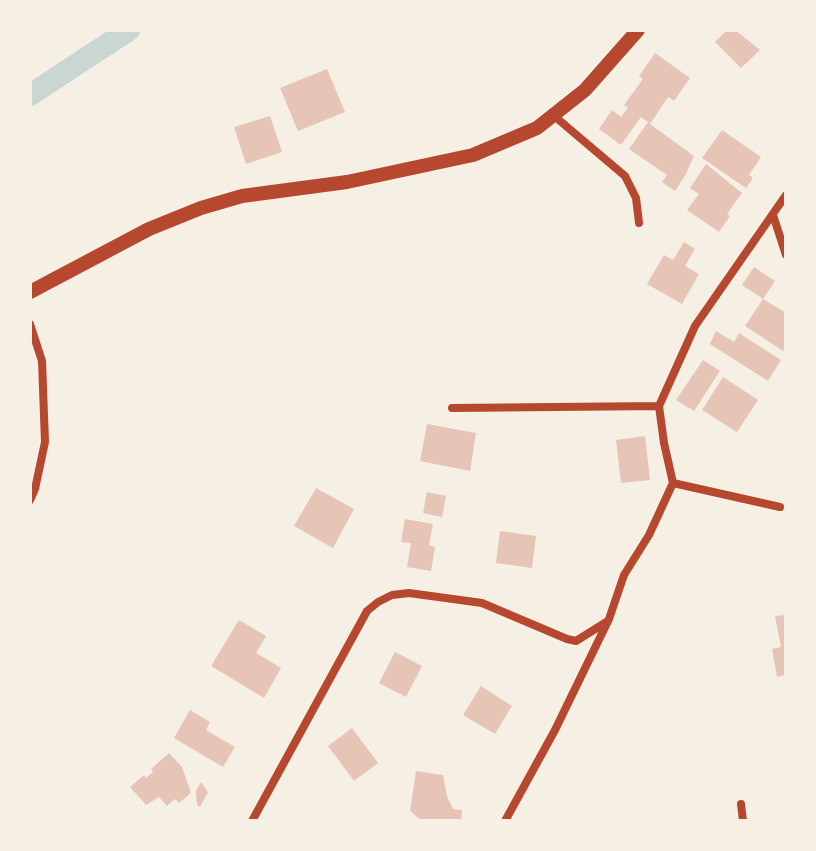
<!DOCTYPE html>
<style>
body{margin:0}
#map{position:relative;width:816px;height:851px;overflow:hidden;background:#f6efe4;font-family:Quicksand,sans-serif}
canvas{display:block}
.frame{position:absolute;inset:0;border:32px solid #f6efe4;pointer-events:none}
</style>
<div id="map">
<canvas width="816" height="851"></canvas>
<div class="frame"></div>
</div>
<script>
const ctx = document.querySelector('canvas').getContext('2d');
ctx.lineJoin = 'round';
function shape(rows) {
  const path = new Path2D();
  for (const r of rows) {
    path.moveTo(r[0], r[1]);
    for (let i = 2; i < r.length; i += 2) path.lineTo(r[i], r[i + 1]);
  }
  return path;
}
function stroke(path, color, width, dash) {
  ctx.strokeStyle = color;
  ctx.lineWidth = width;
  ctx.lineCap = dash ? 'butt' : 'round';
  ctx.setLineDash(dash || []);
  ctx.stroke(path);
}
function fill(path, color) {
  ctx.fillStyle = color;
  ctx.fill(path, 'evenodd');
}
stroke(shape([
 [30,95,129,30]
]), '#c9d6d2', 22);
fill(shape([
 [727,30,735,30,760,50,741,68,715,42],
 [655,53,690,78,674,101,668,97,650,124,694,156,686,174,675,191,662,182,667,175,629,149,648,122,641,117,621,145,599,129,612,110,621,117,628,108,624,105,643,79,639,76],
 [327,69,345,112,298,131,280,88],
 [270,116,282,152,246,164,234,127],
 [722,130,761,157,749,175,753,178,746,188,702,158],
 [706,164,742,193,727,214,730,216,719,232,687,210,699,194,690,188],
 [684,242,695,249,685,266,699,274,682,304,647,284,664,255,673,260],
 [754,267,775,281,763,299,742,285],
 [763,299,786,313,786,347,783,351,745,326],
 [716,331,734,342,739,333,781,360,768,381,710,344],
 [703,360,720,371,694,411,676,400],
 [723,377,758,400,737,432,702,410],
 [427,424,476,433,470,471,420,461],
 [645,436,650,480,621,483,616,440],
 [316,488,354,509,333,548,294,526],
 [427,492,446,496,442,517,423,513],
 [405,519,433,524,429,545,435,547,431,571,407,567,411,543,401,542],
 [500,531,536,536,532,568,496,563],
 [786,615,786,675,777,677,772,649,781,647,775,616],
 [239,620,266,636,256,653,281,668,264,698,211,666],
 [395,652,422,666,406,697,379,683],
 [481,686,512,706,495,734,463,715],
 [190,710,210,722,206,730,235,747,223,767,174,738],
 [352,728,378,763,354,781,328,746],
 [169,753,182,767,191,793,179,803,175,799,167,806,159,797,146,805,130,787,144,775,146,778,153,772,151,769],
 [416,771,443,775,447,796,453,809,462,810,461,821,422,821,410,811],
 [201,782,208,792,200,807,197,805,196,791]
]), '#e6c5b7');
stroke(shape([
 [553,115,625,176,636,198,639,223],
 [773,215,786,255],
 [30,324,42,361,45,442,35,489,30,500],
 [452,408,659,406],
 [673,483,780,507],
 [741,804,743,821],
 [252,821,367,611,378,602,392,595,409,593,482,603,567,639,576,641,608,621],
 [505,821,555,730,609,619,624,575,649,535,673,483,664,443,659,406,695,326,786,195]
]), '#b5482f', 8);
stroke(shape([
 [30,292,149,229,201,208,242,196,347,182,473,155,537,128,585,90,638,30]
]), '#b5482f', 14);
</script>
